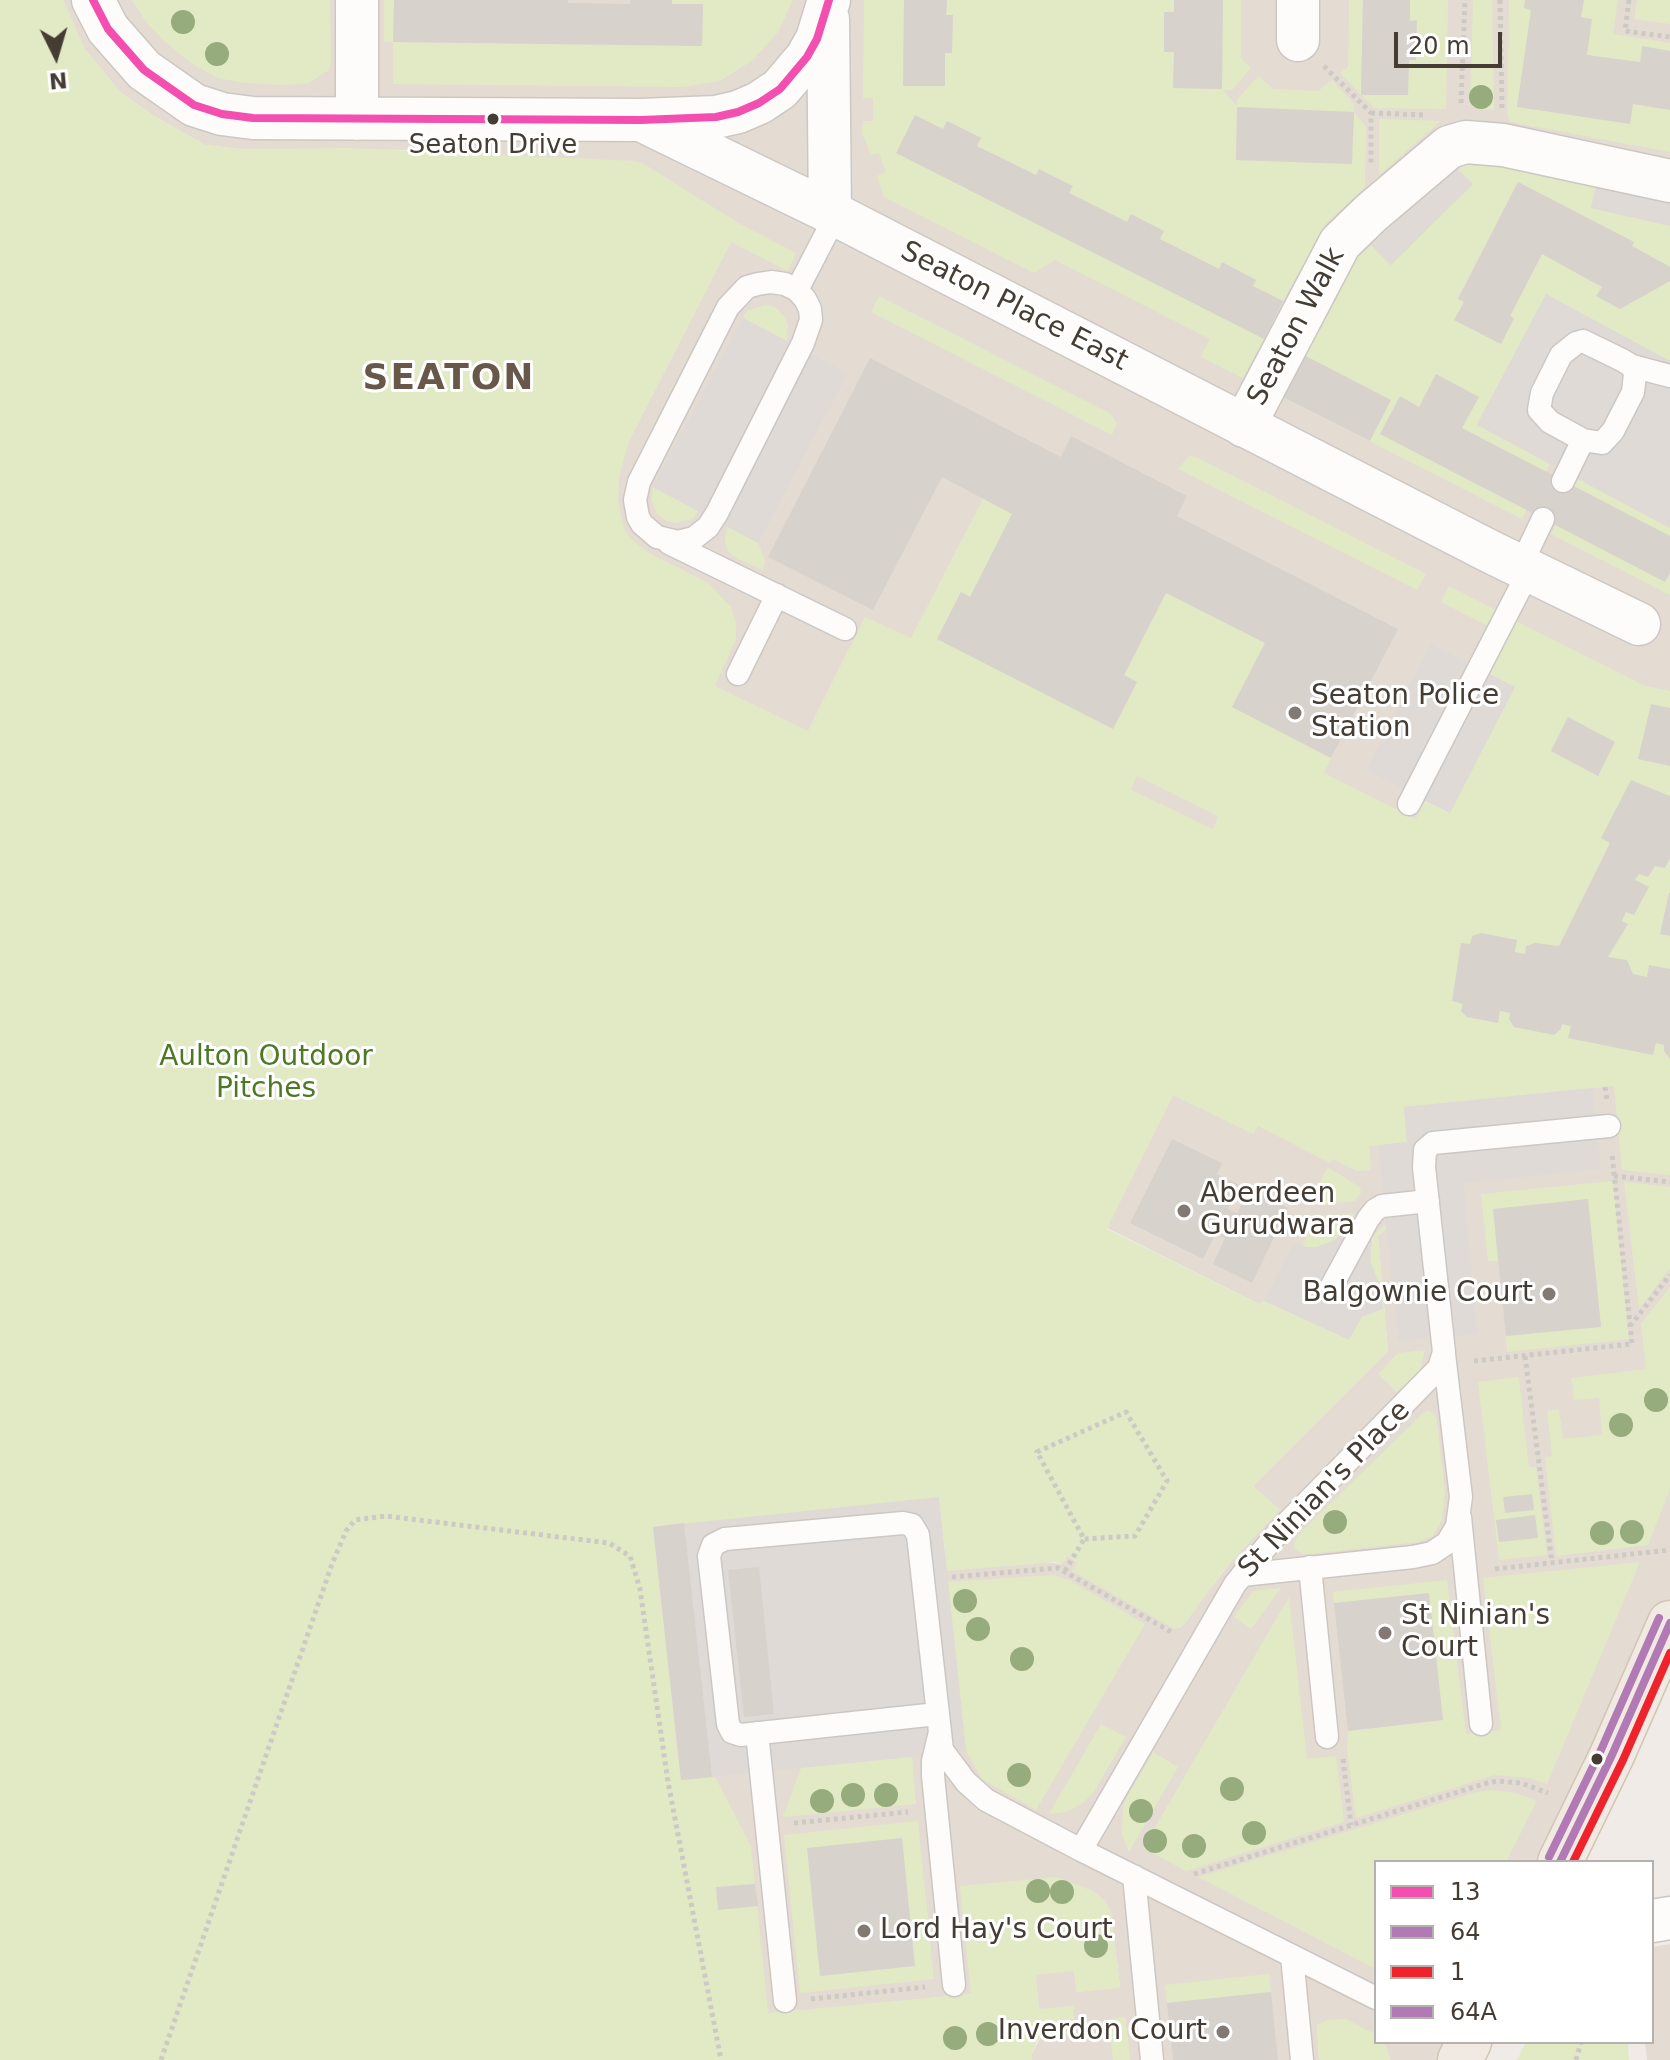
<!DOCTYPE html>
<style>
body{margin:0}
#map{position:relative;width:1670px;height:2060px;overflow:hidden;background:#f0ebe6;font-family:"DejaVu Sans",sans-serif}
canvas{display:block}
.legend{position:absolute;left:1374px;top:1860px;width:280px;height:184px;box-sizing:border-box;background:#fff;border:2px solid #b5b1ad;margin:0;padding:10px 14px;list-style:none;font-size:24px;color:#453c33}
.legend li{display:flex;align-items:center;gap:16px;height:40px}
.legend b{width:40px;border:2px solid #b5b1ad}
.north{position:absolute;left:16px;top:16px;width:80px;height:80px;-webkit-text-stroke:6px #fff;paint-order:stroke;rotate:175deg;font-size:22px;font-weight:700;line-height:32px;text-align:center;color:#453c33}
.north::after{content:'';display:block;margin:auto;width:28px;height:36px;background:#453c33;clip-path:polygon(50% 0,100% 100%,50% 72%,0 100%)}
.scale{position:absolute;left:1394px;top:32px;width:108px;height:36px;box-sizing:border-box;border:4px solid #453c33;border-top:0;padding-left:10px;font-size:24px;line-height:28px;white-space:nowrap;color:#453c33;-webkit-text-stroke:6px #fff;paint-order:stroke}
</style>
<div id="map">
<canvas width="1670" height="2060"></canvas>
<ul class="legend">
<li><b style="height:10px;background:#f24fb0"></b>13</li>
<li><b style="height:10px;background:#b17ab5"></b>64</li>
<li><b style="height:10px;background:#ee232c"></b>1</li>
<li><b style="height:10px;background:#b17ab5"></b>64A</li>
</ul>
<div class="north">N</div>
<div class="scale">20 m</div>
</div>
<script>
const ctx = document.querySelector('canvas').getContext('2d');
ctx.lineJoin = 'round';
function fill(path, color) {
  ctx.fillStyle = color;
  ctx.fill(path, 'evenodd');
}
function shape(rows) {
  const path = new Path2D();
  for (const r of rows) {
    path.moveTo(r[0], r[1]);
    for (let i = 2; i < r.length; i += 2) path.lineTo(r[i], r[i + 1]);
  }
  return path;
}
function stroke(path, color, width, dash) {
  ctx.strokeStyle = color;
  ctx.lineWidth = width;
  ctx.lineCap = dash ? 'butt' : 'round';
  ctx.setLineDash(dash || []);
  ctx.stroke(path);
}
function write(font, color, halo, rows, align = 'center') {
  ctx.font = font + ' "DejaVu Sans",sans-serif';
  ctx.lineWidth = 6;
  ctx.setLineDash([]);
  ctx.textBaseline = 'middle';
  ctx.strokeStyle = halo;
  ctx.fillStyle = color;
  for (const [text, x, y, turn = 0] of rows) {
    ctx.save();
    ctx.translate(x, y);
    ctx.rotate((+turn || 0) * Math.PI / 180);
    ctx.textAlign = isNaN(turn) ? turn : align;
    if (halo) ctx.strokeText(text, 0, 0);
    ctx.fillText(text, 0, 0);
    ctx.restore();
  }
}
fill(shape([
 [63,0,1670,0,1670,1623,1560,1862,1376,1862,1376,2035,1372,2032,1317,2026,1319,2060,1130,2060,1125,2018,1113,2060,1032,2060,1032,2054,1043,2033,1051,2025,1063,2020,1039,2009,1035,1974,1074,1970,1077,1992,1120,1987,1111,1913,1105,1901,1093,1891,971,1994,768,2014,681,1780,653,1527,1062,1564,1064,1553,1180,1628,1236,1555,1279,1510,1253,1486,1388,1351,1378,1236,1386,1225,1372,1239,1380,1285,1349,1340,1265,1301,1259,1304,1107,1228,1173,1095,481,729,740,224,551,159,413,150,240,149,205,145,154,116,120,92,84,48],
 [1670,1944,1670,2060,1647,2060,1645,2042,1652,2042,1652,1947],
 [1383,2042,1469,2042,1460,2060,1390,2060]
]), '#e4dcd3');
fill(shape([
 [0,0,63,0,84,48,120,92,154,116,205,145,240,149,348,148,634,161,644,164,740,224,796,253,788,271,731,242,629,441,619,477,618,501,624,529,632,540,649,553,708,583,731,607,736,623,736,639,715,686,808,731,865,617,911,638,983,499,1012,514,970,597,961,592,937,639,1113,728,1137,683,1124,675,1166,593,1265,643,1232,707,1331,758,1324,773,1416,819,1425,801,1450,812,1514,687,1488,673,1516,621,1643,685,1670,691,1670,1175,1622,1170,1614,1086,1404,1107,1407,1143,1369,1146,1371,1170,1357,1171,1333,1159,1330,1163,1258,1126,1253,1134,1173,1095,1107,1229,1259,1304,1264,1301,1349,1340,1362,1317,1383,1309,1371,1268,1370,1249,1375,1234,1386,1224,1387,1229,1378,1236,1388,1351,1253,1486,1280,1510,1222,1572,1184,1625,1175,1629,1072,1571,1077,1563,1068,1556,1062,1564,1056,1562,947,1571,939,1497,682,1780,715,1777,751,1846,768,2013,971,1994,960,1886,1057,1877,1093,1891,1105,1901,1111,1913,1120,1988,1077,1992,1074,1971,1036,1975,1039,2009,1073,2006,1074,2019,1056,2022,1046,2029,1037,2041,1032,2054,1032,2060,0,2060],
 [1137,776,1218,816,1213,829,1131,790],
 [132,0,330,0,331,62,329,70,309,83,285,85,244,83,218,78,191,63,165,42,146,22],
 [384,0,394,0,394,42,702,46,703,4,672,4,672,0,793,0,778,32,753,60,720,81,683,87,393,84,393,42,384,42],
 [864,0,904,0,903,86,945,86,945,53,952,52,953,15,946,15,947,0,1174,0,1174,12,1164,13,1164,51,1174,52,1173,88,1221,89,1223,0,1241,0,1241,58,1251,68,1232,90,1223,90,1237,106,1237,99,1259,76,1273,89,1318,91,1332,80,1354,104,1354,112,1366,127,1365,187,1326,224,1283,301,1253,286,1256,280,1223,263,1219,269,1160,239,1131,214,1127,222,1069,193,1072,187,1039,170,1036,175,977,146,980,137,947,121,943,129,915,115,1264,339,1243,378,1201,357,1210,339,1055,260,1034,273,884,197,877,176,886,172,879,153,871,155,862,133,863,121,873,121,873,98,863,98],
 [1238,107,1354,112,1351,164,1236,160],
 [1349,0,1363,0,1361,94,1408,95,1409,60,1416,60,1416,20,1410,21,1410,0,1448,0,1446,109,1374,108,1361,95,1340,73,1348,67],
 [1473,0,1492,0,1494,110,1476,109,1470,105],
 [1509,0,1618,0,1613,34,1670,43,1670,152,1510,122,1507,114],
 [1637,0,1670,0,1670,24,1634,19],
 [1379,119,1441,121,1379,175],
 [1464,160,1598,179,1591,208,1670,226,1670,267,1632,246,1634,242,1518,182,1458,298,1464,302,1455,320,1501,344,1514,319,1510,316,1542,254,1602,287,1597,296,1620,309,1670,281,1670,361,1546,295,1477,424,1550,464,1522,519,1277,394,1301,346,1337,299,1358,249,1367,245,1372,246,1391,265,1472,184,1454,166],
 [879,296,1111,414,1117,424,1112,435,871,312],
 [765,305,775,307,783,315,788,324,787,341,743,318,747,311],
 [1189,456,1196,457,1426,574,1417,590,1178,469],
 [1578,479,1670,528,1670,595,1551,534],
 [653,487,698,511,693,519,675,523,665,520,657,514,651,499],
 [727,526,758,543,765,560,763,570,738,559,729,552,725,542],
 [1449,586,1496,610,1488,626,1441,602],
 [1329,1168,1360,1187,1361,1193,1355,1201,1324,1204,1311,1199,1326,1170],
 [1613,1181,1629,1339,1507,1352,1506,1336,1601,1326,1588,1200,1493,1209,1498,1261,1488,1261,1481,1194],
 [1624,1182,1670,1187,1670,1268,1639,1309],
 [1355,1214,1347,1228,1335,1240,1317,1247,1305,1247,1303,1244,1317,1217],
 [1670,1287,1670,1489,1648,1545,1556,1556,1545,1457,1552,1456,1547,1411,1559,1409,1563,1439,1602,1435,1599,1398,1574,1400,1571,1378,1646,1369,1641,1324],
 [1425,1350,1420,1370,1397,1392,1378,1374,1398,1353],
 [1519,1377,1529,1467,1536,1467,1547,1555,1499,1560,1478,1382],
 [1428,1411,1433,1412,1437,1420,1445,1493,1442,1520,1433,1536,1418,1542,1309,1554,1302,1554,1294,1548,1295,1540,1300,1533,1423,1413],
 [1640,1562,1547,1784,1529,1778,1495,1775,1356,1818,1347,1749,1348,1731,1443,1720,1429,1594,1334,1603,1333,1592,1447,1580,1466,1734,1501,1730,1483,1578],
 [1054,1575,1071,1581,1145,1624,1036,1810,982,1779,966,1751,948,1582],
 [1281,1588,1251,1629,1234,1617,1253,1591],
 [1289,1597,1307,1759,1336,1756,1344,1822,1186,1871,1143,1848],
 [1101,1724,1126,1737,1093,1793,1084,1802,1067,1812,1049,1814],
 [1153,1752,1178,1767,1129,1852,1122,1834,1123,1808,1127,1797],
 [912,1757,916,1804,783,1817,801,1768],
 [1491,1790,1515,1793,1537,1801,1506,1862,1376,1862,1376,1969,1198,1877,1477,1792],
 [918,1821,934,1979,800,1993,784,1835],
 [1269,1974,1271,1992,1167,2003,1165,1985],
 [1125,2017,1130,2060,1113,2060,1109,2019],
 [1346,2019,1376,2035,1376,2042,1383,2042,1387,2048,1390,2060,1319,2060,1317,2025,1328,2020],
 [1526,2042,1628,2042,1629,2060,1517,2060]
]), '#e1eac5');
fill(shape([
 [1454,166,1473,184,1391,265,1372,246],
 [1598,179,1670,195,1670,226,1591,208],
 [1546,294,1670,361,1670,528,1477,425],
 [743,318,848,373,758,543,653,487],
 [1431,644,1515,687,1450,813,1366,770],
 [1593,1088,1601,1169,1464,1183,1477,1334,1398,1341,1378,1145,1407,1142,1404,1107],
 [1347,1228,1372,1239,1370,1261,1380,1285,1383,1309,1362,1317,1349,1340,1264,1301,1294,1242,1305,1247,1317,1247,1335,1240],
 [939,1497,966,1751,681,1780,653,1527]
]), '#dfdad6');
fill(shape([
 [394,0,568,0,568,3,630,4,630,0,672,0,672,4,703,4,702,46,393,42],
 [904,0,947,0,946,15,953,15,952,53,945,53,945,86,903,86],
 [1174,0,1223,0,1222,89,1173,88,1174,52,1164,52,1164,12,1174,12],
 [1363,0,1410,0,1410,21,1417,20,1416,60,1409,60,1408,95,1361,95],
 [1525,0,1584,0,1581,17,1592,19,1587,55,1640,62,1642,46,1670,51,1670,110,1633,104,1630,124,1517,107,1531,10,1524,8],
 [1237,107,1354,112,1352,164,1236,160],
 [915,115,943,129,947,121,981,138,977,146,1036,175,1039,169,1073,186,1069,193,1127,222,1131,214,1164,231,1160,239,1219,269,1222,262,1256,280,1253,286,1283,301,1264,339,896,153],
 [1518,182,1634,242,1632,246,1670,267,1670,281,1620,309,1596,296,1602,287,1542,254,1510,316,1514,318,1501,344,1454,320,1464,302,1458,299],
 [1298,352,1391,400,1370,441,1277,394],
 [870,358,1061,457,1071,436,1187,496,1177,516,1398,629,1331,758,1232,707,1265,643,1166,593,1124,675,1137,682,1113,729,937,639,961,592,970,597,1012,514,942,477,873,610,768,557],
 [1436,374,1479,397,1462,428,1670,536,1670,573,1665,582,1380,434,1400,396,1419,407],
 [1651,704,1670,708,1670,766,1638,759],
 [1568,717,1615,742,1598,776,1551,751],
 [1631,780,1670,796,1670,858,1665,868,1655,866,1648,877,1639,874,1635,880,1649,887,1634,915,1626,912,1622,921,1628,924,1608,957,1627,960,1633,974,1647,977,1649,965,1670,969,1670,1059,1664,1051,1664,1045,1656,1043,1653,1055,1568,1038,1571,1026,1562,1024,1561,1029,1554,1035,1514,1027,1509,1019,1510,1013,1500,1011,1498,1023,1467,1017,1461,1011,1463,1004,1452,1001,1461,943,1470,944,1472,936,1481,933,1517,940,1515,952,1525,954,1526,946,1535,943,1559,946,1610,843,1601,838],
 [1669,893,1670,893,1670,936,1660,934],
 [1172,1139,1222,1163,1217,1174,1240,1185,1228,1209,1237,1213,1249,1189,1288,1208,1252,1283,1213,1264,1225,1238,1216,1233,1203,1259,1130,1223],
 [1588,1199,1601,1327,1506,1336,1493,1209],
 [1532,1494,1534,1510,1505,1513,1503,1497],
 [1535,1515,1538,1538,1499,1542,1496,1520],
 [684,1523,712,1777,681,1780,653,1527],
 [759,1567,774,1714,744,1717,728,1570],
 [1429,1593,1443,1720,1348,1731,1334,1603],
 [902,1838,915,1966,820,1976,807,1848],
 [755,1884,758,1906,718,1910,716,1887],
 [1271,1992,1278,2060,1173,2060,1167,2003]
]), '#d8d2cd');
const lane = shape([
 [797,290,785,284,771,282,758,284,747,287,728,307,639,482,635,500,638,517,642,524,657,537,678,542,694,538,708,527,717,513,803,343,811,320,810,309,805,299,797,290,836,215],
 [1583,341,1622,360,1632,366,1635,374,1633,392,1613,431,1602,443,1583,440,1550,422,1539,410,1542,393,1561,355,1576,343,1583,341],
 [1632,366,1670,376],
 [1563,481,1583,440],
 [669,543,845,629],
 [1520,567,1543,519],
 [738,674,777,595],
 [1409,804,1529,571],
 [1329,1291,1368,1219,1375,1210,1382,1206,1428,1201],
 [1460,1517,1481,1724],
 [1310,1567,1327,1737],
 [1242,1575,1413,1557,1432,1553,1447,1543,1457,1526,1461,1497,1444,1354],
 [937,1714,741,1735,732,1732,728,1724,709,1556,713,1545,725,1539,903,1523,912,1525,918,1535,942,1750,966,1782,986,1800,1081,1850],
 [757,1733,785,2001],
 [939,1736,933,1761,933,1776,954,1985],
 [1134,1876,1152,2060],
 [1292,1956,1302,2060],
 [1376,1998,1081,1850,1235,1584,1282,1528,1439,1368,1444,1352,1424,1167,1425,1150,1433,1143,1609,1126]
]);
const street = shape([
 [93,0,108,29,144,70,194,105,222,114,253,118,641,120,716,117,738,112,759,103,780,89,807,57,817,39,829,0],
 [357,0,357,119],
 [828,19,830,212],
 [1298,40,1298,0],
 [641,120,836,215,1491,552,1639,624],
 [1244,426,1340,243,1371,213,1449,147,1466,142,1503,145,1670,181],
 [1652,1921,1670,1918]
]);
const primary = shape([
 [1560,1862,1612,1755,1670,1623],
 [1460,2060,1469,2042]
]);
stroke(lane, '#ccc7c3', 25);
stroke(street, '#ccc7c3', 45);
stroke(primary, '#d2c5b3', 47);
stroke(shape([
 [1500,0,1502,108],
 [1629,0,1625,31,1670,37],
 [1324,66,1371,113,1371,164],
 [1461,103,1465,0],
 [1371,113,1426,115],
 [1605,1087,1607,1100],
 [1614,1176,1670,1182],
 [1630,1326,1670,1275],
 [1525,1356,1552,1563],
 [1474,1361,1632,1344,1612,1154],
 [1495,1569,1670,1550],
 [1065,1571,1084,1539,1037,1452,1126,1412,1167,1481,1135,1536,1084,1539],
 [952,1577,1058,1568,1173,1633],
 [1343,1759,1351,1825],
 [794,1823,908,1812],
 [1194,1874,1487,1783,1498,1781,1521,1783,1548,1793],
 [811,1999,925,1987],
 [161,2060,332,1564,346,1531,355,1520,385,1516,609,1543,630,1556,640,1589,668,1782,721,2060],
 [1576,2060,1581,2042]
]), '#cdcac6', 5, [4, 4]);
stroke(lane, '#fdfcfb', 22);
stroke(street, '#fdfcfb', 42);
stroke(primary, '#f1eae2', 44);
stroke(shape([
 [93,0,108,29,144,70,194,105,222,114,253,118,641,120,716,117,738,112,759,103,780,89,807,57,817,39,829,0]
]), '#f24fb0', 8);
stroke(shape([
 [1560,1862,1612,1755,1670,1623]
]), '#b17ab5', 8);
stroke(shape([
 [1573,1862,1623,1760,1670,1653]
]), '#ee232c', 8);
stroke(shape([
 [1549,1857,1601,1750,1659,1618]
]), '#b17ab5', 8);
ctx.fillStyle = '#97ac7c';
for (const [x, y] of [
 [183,22],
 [217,54],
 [1481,97],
 [1656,1400],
 [1621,1425],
 [1335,1522],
 [1632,1532],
 [1602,1533],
 [965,1601],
 [978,1629],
 [1022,1659],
 [1019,1775],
 [1232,1789],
 [853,1795],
 [886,1795],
 [822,1801],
 [1141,1811],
 [1254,1833],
 [1155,1841],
 [1194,1846],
 [1038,1891],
 [1062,1892],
 [1096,1946],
 [988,2034],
 [955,2038]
]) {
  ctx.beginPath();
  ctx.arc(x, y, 12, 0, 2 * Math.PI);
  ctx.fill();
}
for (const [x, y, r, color] of [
 [493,119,7,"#453c33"],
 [1295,713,8,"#817972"],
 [1184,1211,8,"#817972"],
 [1549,1294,8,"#817972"],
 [1385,1633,8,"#817972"],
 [1597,1759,7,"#453c33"],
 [864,1931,8,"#817972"],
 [1223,2032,8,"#817972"]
]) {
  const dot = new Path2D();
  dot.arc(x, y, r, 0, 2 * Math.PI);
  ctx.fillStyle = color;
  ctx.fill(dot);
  stroke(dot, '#fff', 3);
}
write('26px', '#453c33', '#fff', [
 ["Seaton Drive",493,146]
]);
write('28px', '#453c33', '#fff', [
 ["Seaton Place East",1014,307,27],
 ["Seaton Walk",1297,327,-62],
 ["St Ninian's Place",1325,1490,-46]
]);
write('28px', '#453c33', '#fff', [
 ["Seaton Police",1311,697],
 ["Station",1311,729],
 ["Aberdeen",1200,1195],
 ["Gurudwara",1200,1227],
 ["Balgownie Court",1533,1294,"right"],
 ["St Ninian's",1401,1617],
 ["Court",1401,1649],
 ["Lord Hay's Court",880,1931],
 ["Inverdon Court",1207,2032,"right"]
], 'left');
write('28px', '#4e7825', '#fff', [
 ["Aulton Outdoor",266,1058],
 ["Pitches",266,1090]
]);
ctx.letterSpacing = '2px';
write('bold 36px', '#68584a', '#fff', [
 ["SEATON",449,380]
]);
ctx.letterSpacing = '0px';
</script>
